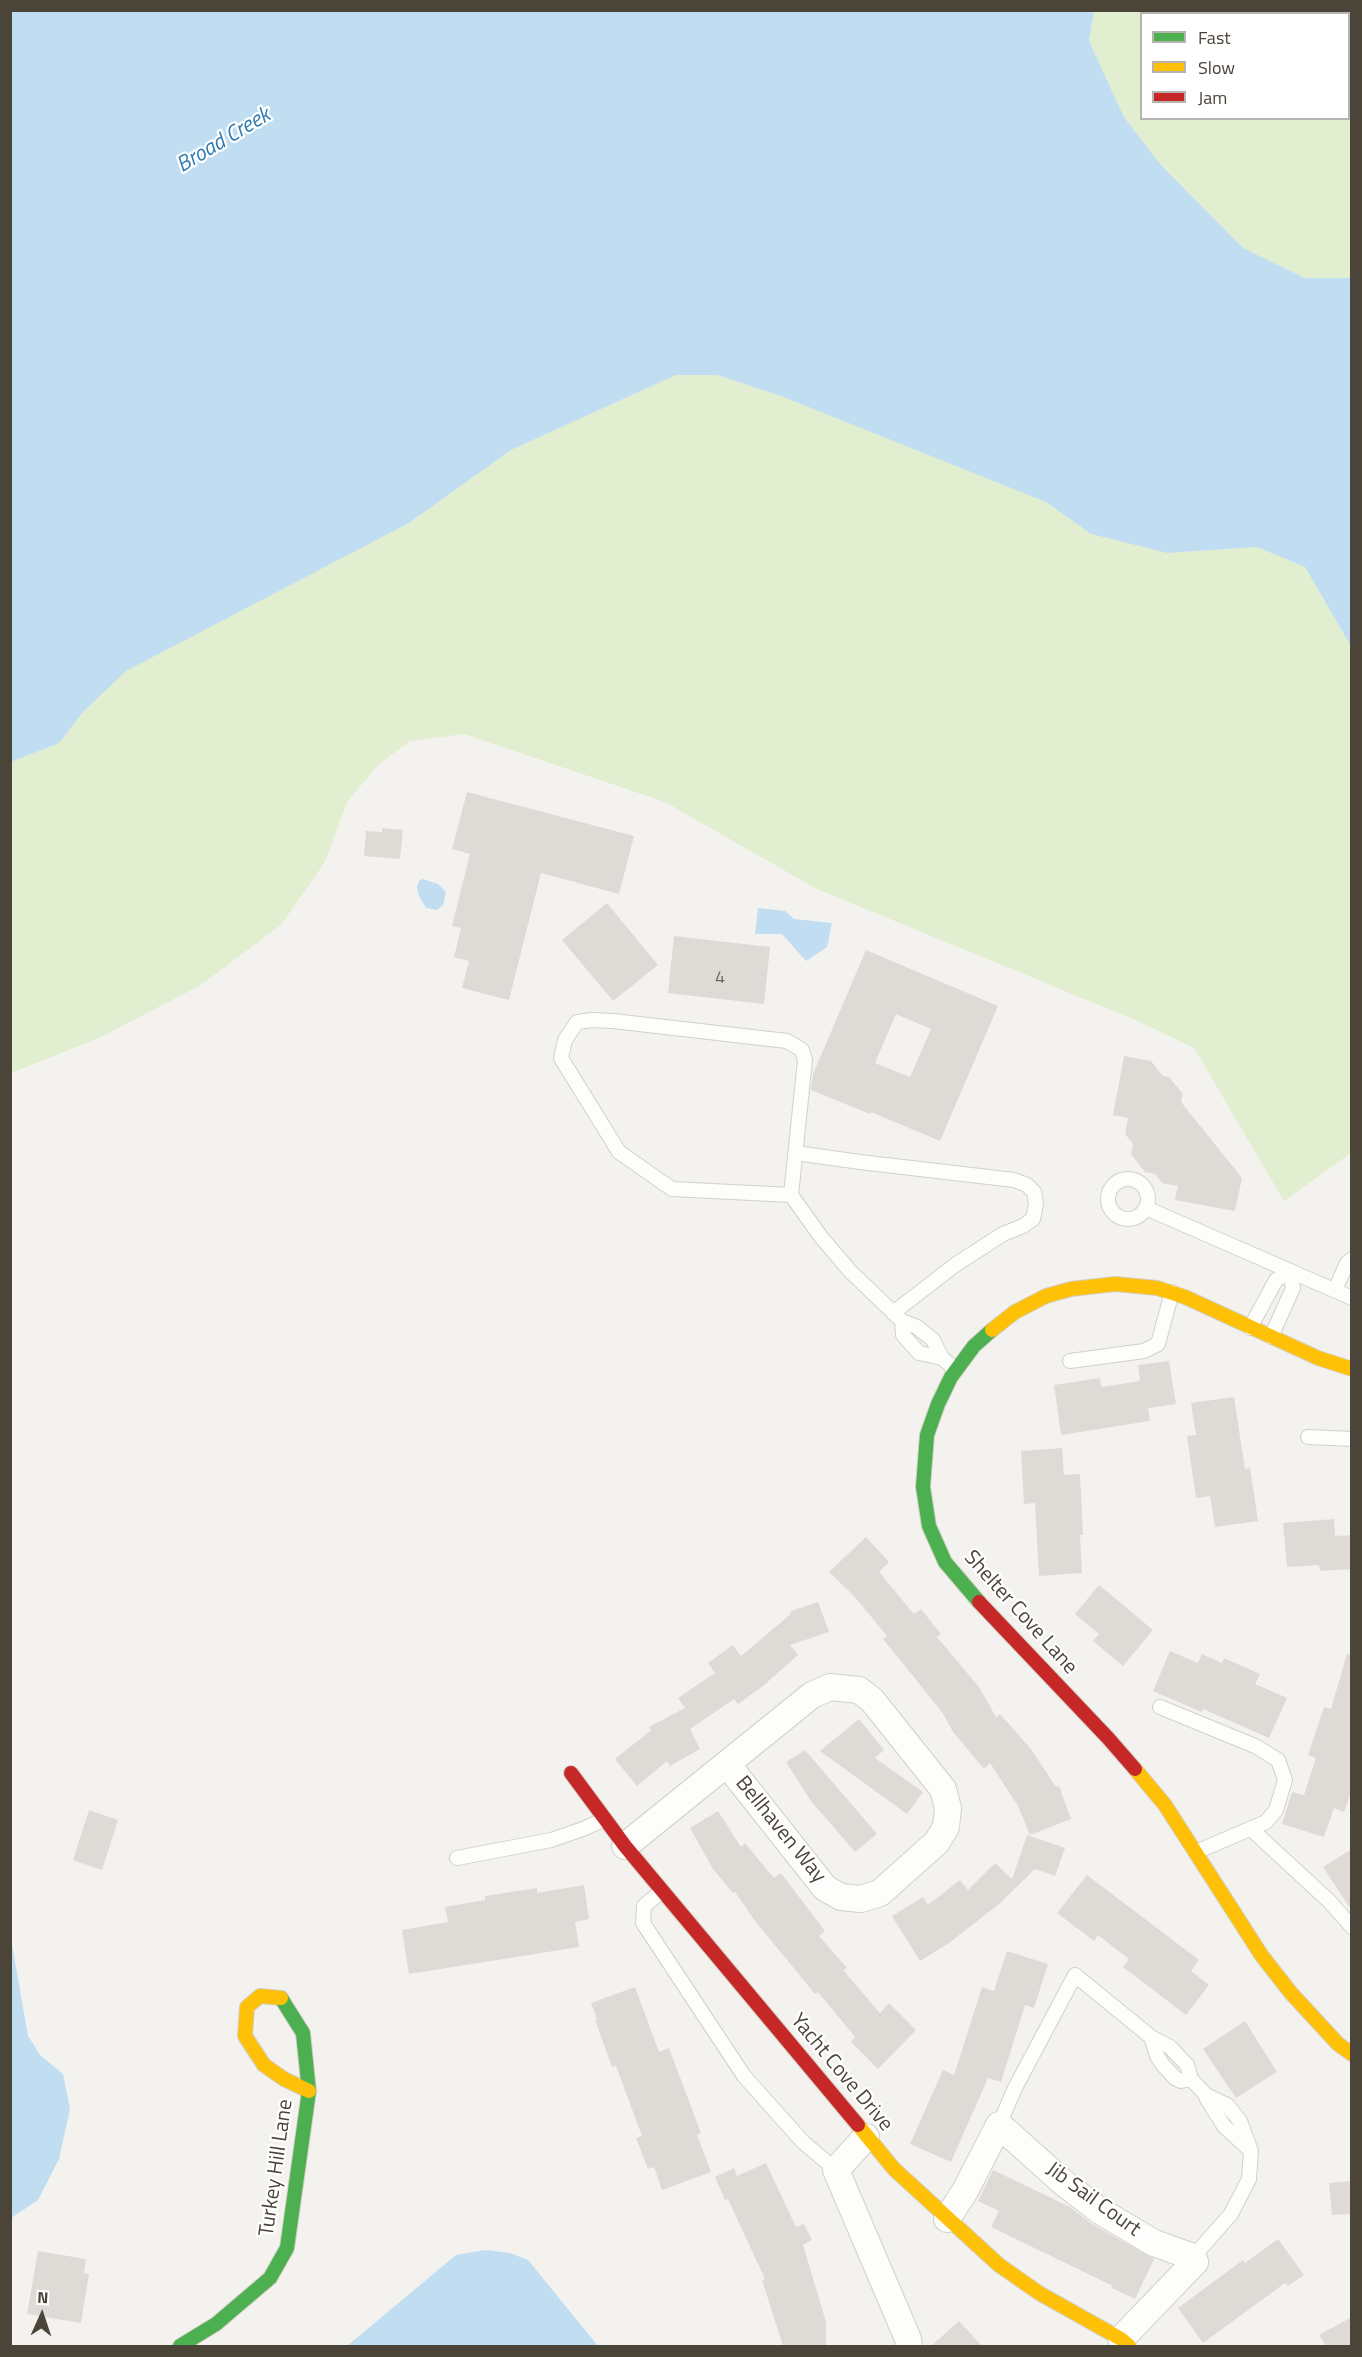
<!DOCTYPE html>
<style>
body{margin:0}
#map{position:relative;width:1362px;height:2357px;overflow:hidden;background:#f4f2ee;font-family:"Titillium Web",sans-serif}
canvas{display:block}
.frame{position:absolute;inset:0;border:12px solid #4b4439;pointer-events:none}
.legend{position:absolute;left:1140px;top:12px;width:210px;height:108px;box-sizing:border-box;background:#fff;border:2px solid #b7b4b0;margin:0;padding:8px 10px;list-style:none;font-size:18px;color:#4b4439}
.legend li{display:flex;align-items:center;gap:12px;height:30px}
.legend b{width:30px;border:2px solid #b7b4b0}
.north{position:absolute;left:12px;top:2285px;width:60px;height:60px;-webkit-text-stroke:4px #fff;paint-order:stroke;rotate:3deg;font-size:16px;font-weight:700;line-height:24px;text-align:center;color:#4b4439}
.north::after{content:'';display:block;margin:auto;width:21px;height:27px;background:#4b4439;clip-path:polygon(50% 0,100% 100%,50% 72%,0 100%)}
</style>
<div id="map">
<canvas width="1362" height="2357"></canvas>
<div class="frame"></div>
<ul class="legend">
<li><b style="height:8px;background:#4caf50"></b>Fast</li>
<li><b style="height:8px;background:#ffc107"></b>Slow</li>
<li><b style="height:8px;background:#c62828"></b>Jam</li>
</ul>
<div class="north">N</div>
</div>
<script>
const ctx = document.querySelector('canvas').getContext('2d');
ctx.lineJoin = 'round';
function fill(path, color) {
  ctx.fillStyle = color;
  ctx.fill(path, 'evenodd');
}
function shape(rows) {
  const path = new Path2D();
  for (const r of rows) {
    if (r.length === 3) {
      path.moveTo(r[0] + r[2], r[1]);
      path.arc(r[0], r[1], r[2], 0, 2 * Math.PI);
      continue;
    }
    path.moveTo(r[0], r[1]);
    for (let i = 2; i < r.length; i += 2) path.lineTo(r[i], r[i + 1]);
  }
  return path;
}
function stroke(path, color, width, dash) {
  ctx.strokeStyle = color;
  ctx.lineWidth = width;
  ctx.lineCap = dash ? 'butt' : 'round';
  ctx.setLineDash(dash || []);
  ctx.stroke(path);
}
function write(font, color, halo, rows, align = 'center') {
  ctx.font = font + ' "Titillium Web",sans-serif';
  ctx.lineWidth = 4.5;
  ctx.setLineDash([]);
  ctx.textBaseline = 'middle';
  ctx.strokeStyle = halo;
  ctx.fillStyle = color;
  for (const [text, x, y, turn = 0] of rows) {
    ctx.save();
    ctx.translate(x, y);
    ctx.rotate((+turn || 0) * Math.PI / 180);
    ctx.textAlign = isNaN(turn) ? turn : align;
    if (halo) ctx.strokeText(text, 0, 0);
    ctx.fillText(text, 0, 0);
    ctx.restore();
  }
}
fill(shape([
 [1094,11,1351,11,1351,278,1305,278,1243,248,1160,164,1124,117,1089,41],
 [1142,14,1348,14,1348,118,1142,118],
 [676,375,717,375,781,396,1046,502,1091,534,1167,553,1257,547,1305,567,1351,646,1351,1153,1284,1201,1194,1048,1138,1021,817,889,665,802,464,734,410,741,379,764,347,802,325,862,281,925,201,985,99,1038,11,1073,11,762,59,743,83,712,125,671,409,523,511,450]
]), '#e1eecf');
fill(shape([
 [11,10,1094,11,1089,41,1124,117,1160,164,1243,248,1305,278,1351,278,1351,646,1305,567,1257,547,1167,553,1091,534,1046,502,781,396,717,375,676,375,511,450,409,523,126,671,83,712,59,743,11,762],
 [423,879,438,884,446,892,443,905,437,910,426,908,419,896,417,887,419,881],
 [758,908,785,911,794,919,832,923,827,947,806,961,782,934,755,934],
 [10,1933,28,2036,40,2055,63,2074,70,2109,59,2159,38,2200,11,2218],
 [485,2250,510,2253,528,2260,598,2346,347,2346,456,2255]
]), '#c0ddf1');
fill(shape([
 [467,792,634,836,619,894,541,873,509,1000,462,988,469,961,454,957,461,928,452,926,470,854,452,849],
 [382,828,403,830,400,859,364,856,366,831,382,832],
 [607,903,658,965,613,1001,562,940],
 [674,936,770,947,764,1004,668,993],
 [866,950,998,1006,940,1141,871,1112,870,1114,811,1090,813,1074],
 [896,1014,931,1029,910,1077,875,1063],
 [1124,1056,1151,1061,1163,1076,1169,1077,1183,1094,1181,1102,1242,1178,1235,1211,1175,1200,1178,1186,1162,1183,1155,1174,1145,1172,1131,1154,1133,1144,1125,1134,1128,1118,1113,1115],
 [1169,1361,1176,1404,1148,1408,1150,1421,1061,1435,1054,1385,1100,1378,1101,1387,1140,1381,1138,1365],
 [1234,1397,1245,1469,1250,1468,1258,1521,1215,1527,1210,1496,1196,1498,1187,1436,1196,1435,1191,1403],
 [1062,1448,1064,1475,1080,1474,1083,1535,1080,1535,1082,1573,1039,1576,1035,1503,1024,1504,1021,1451],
 [1334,1519,1335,1536,1352,1535,1352,1569,1320,1571,1319,1565,1287,1567,1283,1523],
 [866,1537,889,1562,879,1572,914,1614,921,1609,941,1634,937,1637,979,1687,996,1717,1000,1714,1031,1749,1056,1787,1059,1786,1071,1819,1030,1835,1018,1806,990,1763,984,1769,953,1732,942,1712,883,1639,887,1636,854,1596,829,1572],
 [1099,1585,1153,1630,1123,1666,1093,1641,1099,1634,1075,1614],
 [818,1602,829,1632,790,1645,798,1655,763,1686,738,1704,734,1699,690,1729,700,1749,670,1766,667,1761,637,1786,615,1759,651,1730,649,1727,685,1708,678,1698,715,1673,708,1663,733,1645,741,1656,791,1614,791,1611],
 [1170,1651,1198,1663,1202,1654,1222,1663,1224,1658,1260,1674,1255,1684,1287,1698,1269,1738,1203,1709,1202,1712,1153,1691],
 [1347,1654,1352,1655,1352,1789,1344,1812,1334,1808,1324,1837,1282,1824,1292,1792,1304,1795,1316,1758,1308,1755,1324,1707,1331,1709],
 [859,1719,884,1750,875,1758,923,1792,907,1814,820,1751],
 [805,1750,877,1834,855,1852,811,1801,786,1762],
 [89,1810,118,1820,102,1870,73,1860],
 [718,1811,741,1847,745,1843,774,1878,781,1873,825,1931,819,1936,847,1968,843,1970,880,2013,889,2003,916,2030,878,2069,851,2042,855,2037,818,1992,815,1994,755,1921,735,1892,733,1893,713,1869,690,1828],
 [1027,1835,1065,1848,1055,1876,1035,1869,999,1904,949,1943,920,1961,892,1916,923,1897,928,1905,960,1880,968,1890,995,1863,1012,1879],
 [1352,1849,1352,1911,1323,1867],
 [1087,1875,1199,1960,1191,1971,1209,1985,1186,2015,1123,1967,1129,1959,1098,1935,1094,1941,1057,1913],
 [584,1885,589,1919,575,1922,579,1947,409,1974,402,1930,448,1922,445,1907,485,1900,485,1896,537,1888,537,1893],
 [1007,1951,1048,1964,1034,2008,1025,2005,1001,2082,988,2078,951,2162,910,2144,943,2070,954,2075,982,1987,994,1991],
 [635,1987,659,2052,669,2048,701,2133,697,2135,711,2172,662,2190,654,2167,648,2169,636,2138,642,2136,616,2066,612,2067,595,2020,597,2019,591,2003],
 [1245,2021,1277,2072,1236,2098,1203,2049],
 [766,2163,796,2227,804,2224,812,2240,803,2245,826,2322,826,2346,783,2346,762,2280,765,2279,728,2199,725,2200,715,2177,734,2168,737,2176],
 [993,2170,1070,2207,1092,2224,1154,2259,1135,2299,1112,2288,1113,2286,991,2227,999,2211,978,2201],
 [1352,2181,1352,2214,1332,2215,1329,2183],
 [1278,2239,1304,2275,1288,2286,1285,2283,1203,2343,1178,2308,1243,2260,1245,2263],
 [38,2251,86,2259,84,2273,89,2274,81,2323,27,2314],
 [1352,2317,1352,2346,1326,2346,1319,2335],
 [959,2321,982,2346,931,2346]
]), '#dedbd6');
const lane = shape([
 [796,1153,860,1162,1014,1180,1027,1185,1034,1192,1036,1204,1033,1219,1023,1226,1003,1234,955,1265,893,1313],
 [1128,1199,20],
 [791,1195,672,1189,619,1152,561,1058,565,1040,577,1022,592,1020,613,1021,787,1041,802,1050,805,1060,791,1195,821,1237,850,1271,902,1321],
 [1146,1208,1352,1298],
 [1335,1290,1347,1263,1352,1259],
 [1250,1328,1276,1280,1290,1272,1293,1288,1271,1337],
 [942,1358,919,1353,903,1335,902,1321,917,1327,933,1340,942,1358,956,1370],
 [1070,1361,1144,1351,1158,1344,1172,1292],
 [1308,1437,1352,1439],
 [1160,1707,1255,1746,1278,1760,1285,1780,1276,1810,1266,1822,1196,1852],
 [1251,1829,1329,1901,1352,1927],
 [457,1858,551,1840,583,1829,605,1819],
 [662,1891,644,1906,643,1923,744,2076,803,2142,836,2170],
 [1151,2037,1157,2056,1163,2065,1175,2078,1181,2081,1191,2079],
 [1206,2095,1207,2099,1224,2126,1249,2149],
 [999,2125,1015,2088,1075,1975,1151,2037,1170,2047,1187,2065,1191,2079,1206,2095,1227,2105,1240,2121,1251,2151,1249,2179,1231,2214,1193,2257]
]);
const street = shape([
 [625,1846,812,1695,830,1687,859,1690,872,1700,943,1789,948,1808,946,1827,937,1842,880,1893,861,1899,841,1897,825,1888,727,1764],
 [866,2137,836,2170,908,2339,909,2346],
 [947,2219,965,2191,999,2125,1065,2184,1100,2211,1154,2243,1193,2257,1195,2262,1121,2339]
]);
const fast = shape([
 [979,1602,945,1562,929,1526,923,1487,927,1435,938,1404,951,1377,974,1346,992,1330],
 [180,2346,216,2324,270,2278,287,2248,309,2091,303,2033,281,1998]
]);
const slow = shape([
 [992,1330,1015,1312,1046,1296,1071,1289,1115,1284,1157,1288,1185,1297,1318,1358,1352,1369],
 [1135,1769,1165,1805,1262,1956,1291,1993,1338,2044,1352,2054],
 [281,1998,260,1996,247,2007,245,2036,264,2065,284,2079,309,2091],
 [858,2125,894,2169,999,2265,1039,2293,1121,2339,1129,2346]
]);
const jam = shape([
 [979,1602,1108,1738,1135,1769],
 [571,1773,625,1846,858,2125]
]);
stroke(lane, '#d2d0cb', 16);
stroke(street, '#d2d0cb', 28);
stroke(fast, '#d3cfc5', 16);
stroke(slow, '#d3cfc5', 16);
stroke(jam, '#d3cfc5', 16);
stroke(lane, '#fdfdfc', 14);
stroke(street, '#fdfdfc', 26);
stroke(fast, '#4caf50', 14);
stroke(slow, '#ffc107', 14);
stroke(jam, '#c62828', 14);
write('18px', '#706a61', null, [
 ["4",720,979]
]);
write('21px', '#4b4439', '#fff', [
 ["Shelter Cove Lane",1020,1613,48],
 ["Bellhaven Way",780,1830,51],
 ["Yacht Cove Drive",841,2073,50],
 ["Turkey Hill Lane",277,2168,-82],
 ["Jib Sail Court",1093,2200,36]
]);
write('italic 22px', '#2e7ab2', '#fff', [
 ["Broad Creek",224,141,-31]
]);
</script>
